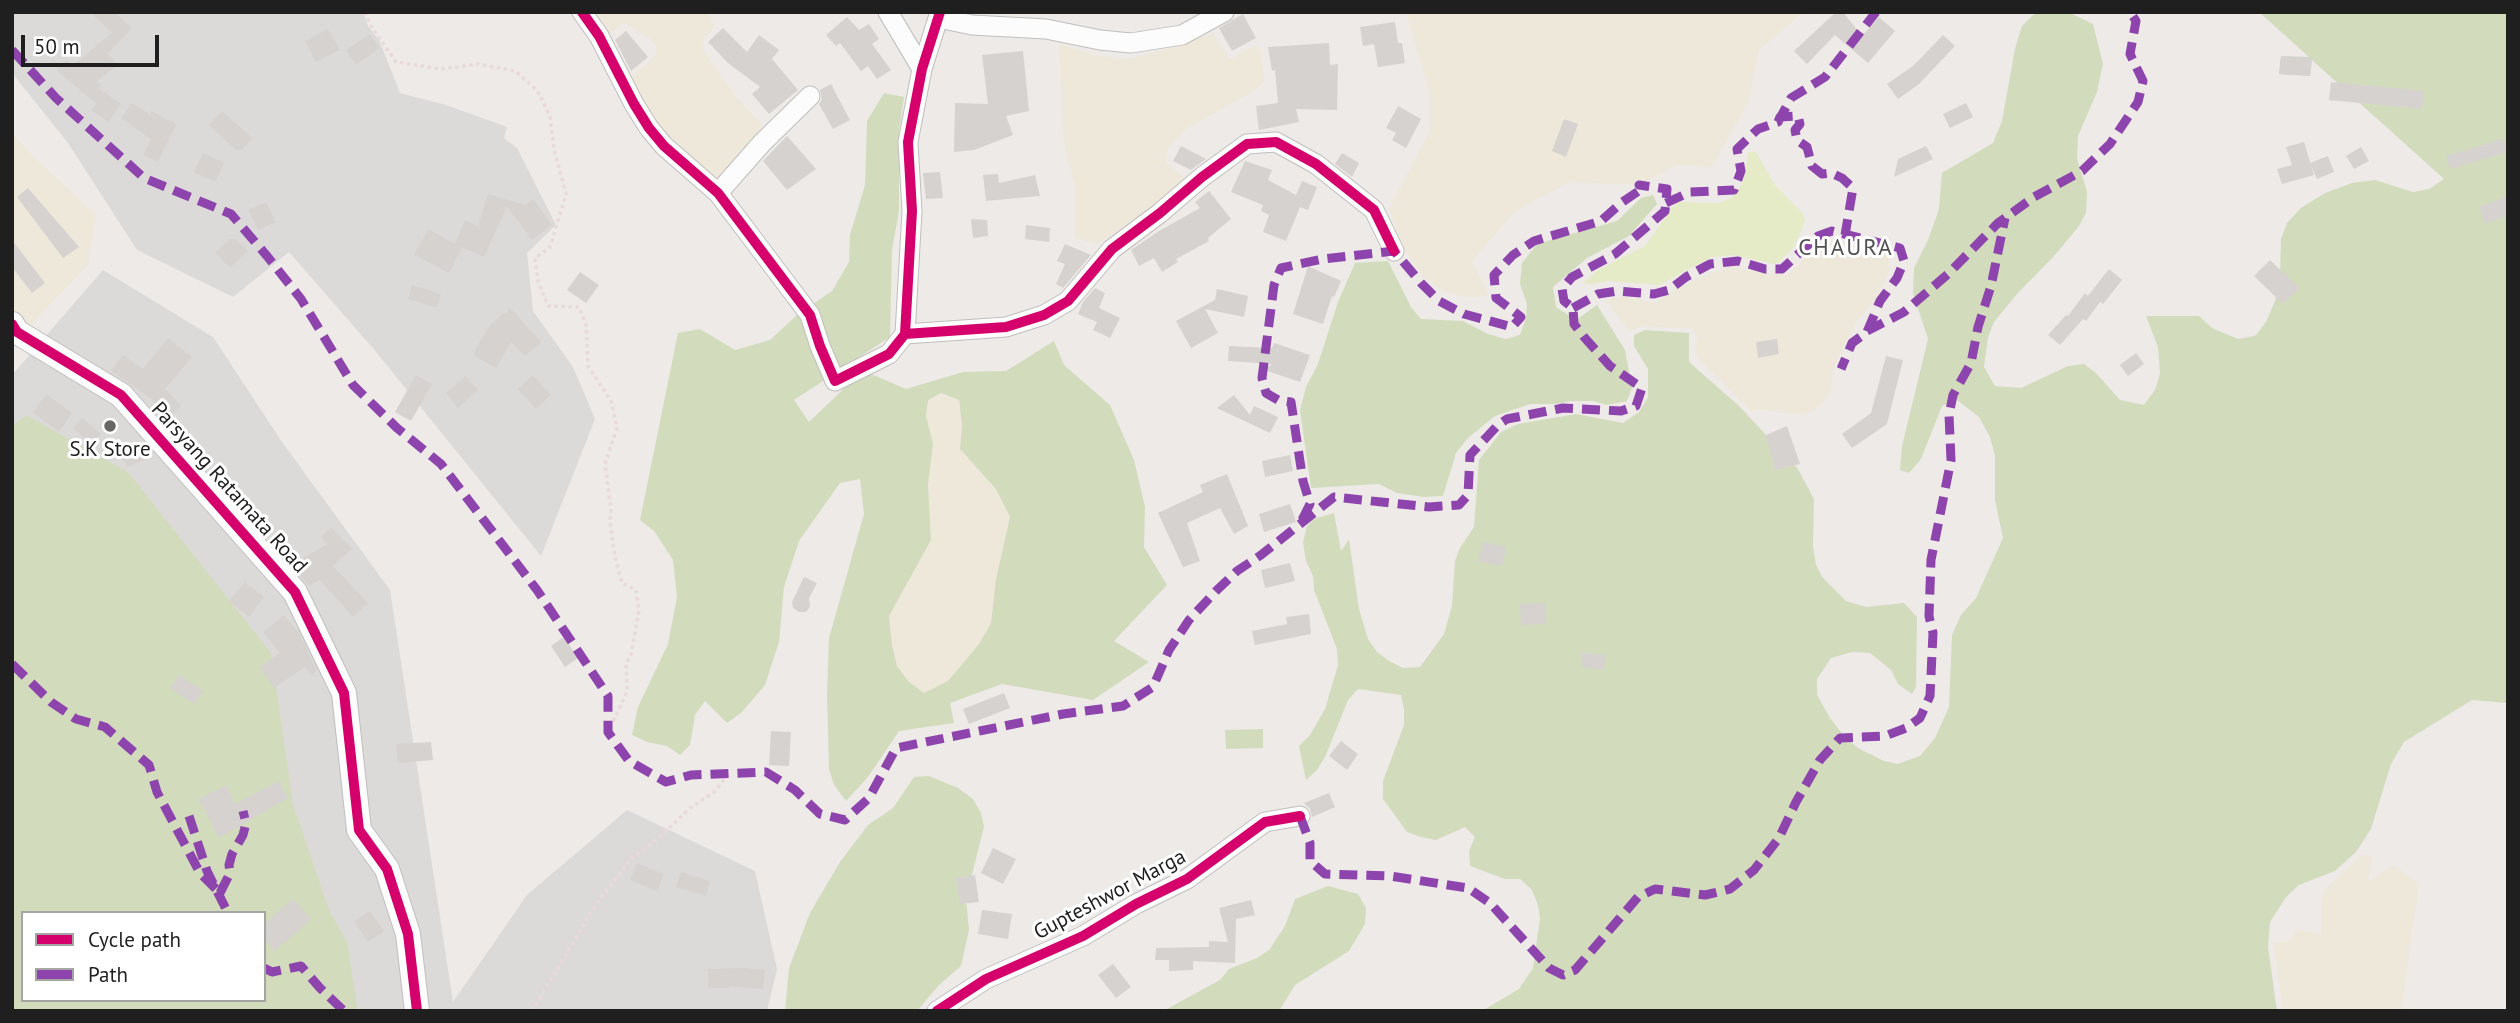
<!DOCTYPE html>
<style>
body{margin:0}
#map{position:relative;width:2520px;height:1023px;overflow:hidden;background:#edeae8;font-family:"PT Sans",sans-serif}
canvas{display:block}
.frame{position:absolute;inset:0;border:14px solid #1f1f1f;pointer-events:none}
.legend{position:absolute;left:21px;top:911px;width:245px;height:91px;box-sizing:border-box;background:#fff;border:2px solid #a5a5a5;margin:0;padding:9px 12px;list-style:none;font-size:21px;color:#1f1f1f}
.legend li{display:flex;align-items:center;gap:14px;height:35px}
.legend b{width:35px;border:2px solid #a5a5a5}
.scale{position:absolute;left:21px;top:35px;width:138px;height:32px;box-sizing:border-box;border:4px solid #1f1f1f;border-top:0;padding-left:9px;font-size:21px;line-height:24px;white-space:nowrap;color:#1f1f1f;-webkit-text-stroke:5px #fff;paint-order:stroke}
</style>
<div id="map">
<canvas width="2520" height="1023"></canvas>
<div class="frame"></div>
<ul class="legend">
<li><b style="height:9px;background:#d6006c"></b>Cycle path</li>
<li><b style="height:9px;background:#8e44ad"></b>Path</li>
</ul>
<div class="scale">50 m</div>
</div>
<script>
const ctx = document.querySelector('canvas').getContext('2d');
ctx.lineJoin = 'round';
function fill(path, color) {
  ctx.fillStyle = color;
  ctx.fill(path, 'evenodd');
}
function shape(rows) {
  const path = new Path2D();
  for (const r of rows) {
    path.moveTo(r[0], r[1]);
    for (let i = 2; i < r.length; i += 2) path.lineTo(r[i], r[i + 1]);
  }
  return path;
}
function stroke(path, color, width, dash) {
  ctx.strokeStyle = color;
  ctx.lineWidth = width;
  ctx.lineCap = dash ? 'butt' : 'round';
  ctx.setLineDash(dash || []);
  ctx.stroke(path);
}
function write(font, color, halo, rows, align = 'center') {
  ctx.font = font + ' "PT Sans",sans-serif';
  ctx.lineWidth = 6;
  ctx.setLineDash([]);
  ctx.textBaseline = 'middle';
  ctx.strokeStyle = halo;
  ctx.fillStyle = color;
  for (const [text, x, y, turn = 0] of rows) {
    ctx.save();
    ctx.translate(x, y);
    ctx.rotate((+turn || 0) * Math.PI / 180);
    ctx.textAlign = isNaN(turn) ? turn : align;
    if (halo) ctx.strokeText(text, 0, 0);
    ctx.fillText(text, 0, 0);
    ctx.restore();
  }
}
fill(shape([
 [12,12,363,12,368,26,379,40,400,93,446,105,507,127,504,138,517,148,556,225,527,253,533,311,573,367,595,419,541,556,377,353,289,252,233,297,137,250,68,143,12,73],
 [103,270,213,337,282,442,390,590,453,1002,527,895,627,810,755,871,777,969,767,1011,312,1011,264,913,12,455,12,375]
]), '#dcdad9');
fill(shape([
 [587,12,709,12,714,28,703,39,704,52,737,98,759,121,764,131,719,184,666,137,627,78,646,65,656,54,656,47,649,38,624,23,606,37],
 [1406,12,1804,12,1759,50,1749,101,1712,167,1677,165,1639,185,1570,182,1514,212,1472,261,1488,295,1472,298,1447,293,1425,279,1405,251,1389,209,1429,132,1429,92],
 [1213,33,1230,59,1256,45,1261,53,1265,81,1252,92,1186,129,1168,148,1166,162,1187,180,1168,198,1097,244,1075,238,1075,185,1068,163,1062,128,1059,44,1098,56,1128,59,1187,43],
 [12,133,33,156,96,215,88,265,12,344],
 [1821,243,1857,244,1889,256,1890,270,1874,301,1857,321,1845,344,1833,369,1832,385,1829,395,1816,409,1804,415,1764,410,1751,411,1700,361,1695,348,1697,337,1693,329,1640,326,1632,331,1627,329,1606,301,1616,297,1628,297,1655,303,1681,286,1711,273,1731,267,1786,276],
 [941,393,959,400,962,426,960,449,997,489,1010,517,996,579,991,623,979,644,948,681,924,693,908,681,897,666,892,645,889,616,931,540,928,484,933,444,926,416,928,400],
 [2362,855,2373,856,2368,881,2394,865,2419,884,2402,1006,2404,1011,2283,1011,2273,942,2290,941,2297,929,2321,934,2321,899,2326,888]
]), '#eee8db');
fill(shape([
 [1748,152,1756,152,1774,184,1803,214,1805,221,1794,247,1780,261,1774,264,1734,255,1712,257,1659,285,1610,281,1591,284,1583,283,1598,270,1645,246,1673,207,1679,202,1720,203,1733,197,1744,180]
]), '#e5ebc6');
fill(shape([
 [2036,12,2068,12,2093,24,2103,64,2097,92,2078,136,2077,159,2087,192,2086,213,2079,226,2055,255,2017,294,1994,322,1988,337,1984,367,1995,386,2021,388,2068,366,2084,364,2096,373,2120,400,2144,405,2155,390,2160,374,2158,347,2146,316,2199,316,2212,328,2238,339,2255,336,2266,322,2275,301,2280,274,2281,239,2287,223,2301,208,2325,193,2352,183,2375,180,2413,192,2429,189,2444,179,2312,60,2310,76,2279,74,2281,56,2309,57,2259,12,2508,12,2508,703,2472,700,2404,742,2391,764,2371,829,2356,852,2335,871,2299,885,2286,897,2270,922,2268,947,2277,1011,1482,1011,1519,989,1533,968,1540,919,1538,905,1532,890,1520,879,1505,879,1470,866,1469,851,1475,837,1465,827,1436,840,1421,837,1407,832,1383,799,1383,781,1404,725,1404,710,1401,695,1358,689,1348,700,1325,757,1317,770,1306,780,1299,746,1310,735,1325,709,1338,665,1337,649,1314,590,1313,576,1306,561,1303,542,1307,526,1314,519,1334,513,1341,551,1349,539,1359,609,1368,639,1377,652,1389,661,1403,668,1420,667,1444,634,1452,606,1455,561,1460,548,1474,527,1479,460,1501,432,1518,424,1576,414,1623,423,1639,412,1648,397,1648,369,1634,346,1634,335,1645,330,1689,333,1689,362,1739,406,1798,469,1814,499,1813,546,1816,565,1823,578,1846,601,1866,607,1904,603,1917,617,1916,687,1912,694,1898,684,1891,670,1870,653,1852,652,1831,658,1817,679,1817,695,1830,718,1844,736,1858,748,1884,761,1898,764,1920,756,1935,738,1949,707,1952,635,1961,615,1976,598,2003,538,1995,500,1995,456,1990,437,1979,417,1957,400,1942,406,1921,459,1909,473,1900,470,1902,446,1928,339,1913,293,1914,268,1928,240,1939,209,1942,173,1993,143,2002,121,2015,49,2022,26],
 [884,93,904,97,899,131,899,211,892,250,890,337,794,400,809,422,857,376,871,374,906,389,963,372,1006,371,1054,341,1064,365,1110,405,1134,460,1145,507,1144,547,1167,585,1114,641,1149,662,1093,700,1002,684,950,703,954,723,899,731,868,777,846,801,834,785,829,769,827,694,829,638,864,514,860,479,840,483,799,541,784,587,779,642,765,685,741,713,727,723,705,701,695,715,690,745,680,755,667,746,647,742,632,735,638,707,668,644,677,597,673,560,654,531,640,520,678,333,700,329,735,350,770,340,796,316,832,291,849,262,850,235,865,185,867,121],
 [941,393,959,400,962,426,960,449,996,489,1010,517,996,579,991,623,979,644,948,681,924,693,908,681,897,666,892,645,889,616,931,540,928,484,933,444,926,416,928,400],
 [1653,195,1657,204,1629,236,1587,258,1553,287,1556,307,1576,320,1597,305,1625,350,1632,388,1627,401,1607,405,1593,401,1571,401,1557,404,1530,404,1495,416,1468,438,1456,453,1443,496,1424,497,1397,493,1379,484,1311,488,1300,410,1306,387,1318,364,1338,302,1355,263,1388,261,1411,307,1421,319,1463,321,1488,334,1506,339,1520,335,1526,318,1527,304,1520,284,1522,263,1537,244,1617,221,1641,198],
 [26,415,128,472,271,653,293,804,329,910,347,942,358,1011,12,1011,12,426],
 [23,913,264,913,264,1000,23,1000],
 [1263,729,1263,748,1226,749,1225,730],
 [929,776,958,788,973,799,981,813,984,827,966,898,969,930,961,966,939,985,917,1011,785,1011,789,968,810,913,840,862,868,825,893,808,914,777],
 [1328,886,1358,894,1366,908,1365,924,1349,951,1295,985,1279,1011,1163,1011,1220,980,1229,969,1257,958,1269,950,1285,926,1295,899]
]), '#d2dcbd');
fill(shape([
 [90,12,114,12,132,28,108,53,118,65,96,82,101,85,98,88,121,104,108,122,91,110,96,103,57,71,66,60,73,65,112,33],
 [1836,12,1843,12,1862,36,1879,17,1895,31,1868,63,1835,35,1807,64,1794,51],
 [1243,14,1256,38,1232,51,1219,28],
 [847,17,859,30,869,24,879,39,872,44,891,70,877,79,868,66,861,71,840,43,836,46,826,35],
 [1395,22,1398,43,1402,43,1405,63,1378,67,1374,44,1363,46,1360,27],
 [723,28,747,52,759,35,779,50,772,59,798,90,769,114,752,94,760,87,728,63,708,42],
 [328,29,340,50,316,62,305,41],
 [626,31,648,57,631,71,615,40],
 [370,34,379,48,356,65,346,50],
 [1943,35,1955,46,1919,84,1898,99,1887,84,1913,66],
 [1329,43,1330,65,1338,64,1337,110,1296,109,1299,122,1259,130,1256,106,1278,103,1275,70,1272,71,1268,47],
 [1023,51,1029,111,1006,116,1013,135,974,150,954,152,955,103,988,104,982,55],
 [2281,56,2312,58,2310,76,2279,74],
 [2331,82,2424,91,2422,109,2329,100],
 [831,84,850,120,833,129,819,104,822,99,820,90],
 [132,103,150,115,151,111,176,124,158,162,143,155,151,139,121,118],
 [1966,103,1973,117,1950,128,1943,114],
 [1398,106,1421,119,1406,148,1392,140,1396,133,1386,128],
 [222,111,252,138,242,150,236,150,209,125],
 [1564,119,1578,124,1566,157,1552,151],
 [787,136,816,169,787,190,763,161],
 [2503,139,2507,152,2450,169,2446,156],
 [2304,142,2314,175,2282,184,2277,169,2292,165,2286,147],
 [1181,146,1206,159,1191,170,1173,161],
 [1926,146,1933,159,1894,177,1898,159],
 [2361,147,2369,161,2354,169,2346,156],
 [203,153,224,163,215,182,194,172],
 [1342,153,1359,163,1352,177,1335,164],
 [2328,156,2334,172,2317,179,2310,163],
 [1245,161,1272,170,1268,180,1296,195,1302,181,1317,187,1308,210,1300,207,1286,241,1263,232,1269,215,1261,211,1263,205,1231,192],
 [940,172,943,198,926,199,923,173],
 [998,174,999,183,1035,175,1040,196,986,201,983,175],
 [28,188,79,247,63,258,17,197],
 [1209,191,1231,219,1208,238,1209,241,1176,259,1178,262,1162,272,1154,258,1139,266,1131,250,1159,231,1200,208,1195,202],
 [488,194,526,205,533,199,552,225,532,240,507,206,484,257,459,246,462,248,449,273,414,255,428,229,455,244,465,220,478,226],
 [2508,196,2508,215,2485,224,2479,207],
 [266,202,276,222,258,230,248,210],
 [971,219,987,220,988,236,973,238],
 [1026,225,1050,228,1049,242,1025,239],
 [229,239,235,239,248,251,231,268,215,253],
 [12,240,45,283,32,293,12,267],
 [1065,244,1091,255,1063,288,1056,284,1065,264,1057,261],
 [2270,260,2299,288,2283,304,2254,276],
 [1308,266,1341,281,1334,297,1332,296,1323,324,1293,314],
 [2109,269,2122,280,2103,304,2100,302,2086,321,2083,319,2060,345,2048,335,2066,315,2068,316,2085,293,2088,296],
 [580,272,599,285,586,303,567,290],
 [412,285,441,294,437,308,408,299],
 [1095,288,1105,293,1099,308,1120,318,1110,338,1093,330,1097,322,1078,314,1083,302],
 [1217,289,1248,296,1244,317,1205,309,1218,333,1191,348,1176,321,1215,300],
 [509,307,541,342,525,356,511,342,496,368,475,356,475,350,490,325,504,313,507,314],
 [168,338,192,357,165,389,181,406,169,418,150,398,111,371,123,355,143,369],
 [1777,339,1779,354,1758,358,1756,342],
 [1274,343,1310,355,1300,382,1264,370,1272,364,1228,361,1229,346,1272,348],
 [2136,353,2144,364,2128,376,2120,365],
 [1886,356,1903,360,1887,424,1852,448,1842,434,1871,413],
 [416,375,432,384,411,421,395,412],
 [533,375,551,395,536,409,518,389],
 [466,376,478,390,458,408,446,393],
 [46,394,72,413,59,432,33,413],
 [1234,395,1250,415,1254,406,1278,417,1270,433,1217,408],
 [82,418,101,434,91,444,73,428],
 [1787,426,1800,464,1775,470,1766,435],
 [144,443,151,457,127,467,120,454],
 [1290,455,1293,471,1265,477,1262,461],
 [1227,474,1248,526,1234,534,1220,508,1187,523,1200,561,1183,567,1158,513,1203,492,1200,485],
 [1290,504,1296,522,1264,532,1259,514],
 [331,527,352,549,333,566,368,603,353,617,320,580,309,586,291,565,327,544,321,537],
 [1483,542,1506,547,1502,566,1478,561],
 [1290,563,1295,581,1265,588,1261,570],
 [804,577,817,583,809,598,810,607,806,612,799,612,793,608,792,602],
 [245,582,264,597,249,617,229,601],
 [1545,603,1546,624,1521,625,1520,604],
 [1309,614,1311,634,1255,645,1252,631,1287,624,1286,617],
 [284,615,299,633,317,671,311,675,305,667,274,688,260,667,280,653,263,632],
 [564,637,578,658,565,667,551,646],
 [1582,652,1605,655,1604,670,1581,667],
 [179,675,203,691,194,704,170,688],
 [1004,693,1010,708,969,724,963,709],
 [771,731,791,732,789,766,769,765],
 [1341,741,1358,754,1347,770,1329,756],
 [431,742,433,760,398,763,396,744],
 [279,781,288,798,219,838,199,799,226,785,235,804],
 [1329,793,1335,807,1312,817,1310,809,1304,803],
 [993,848,1016,859,1003,884,981,873],
 [637,863,664,874,657,891,630,880],
 [681,872,710,881,706,896,676,887],
 [975,875,979,902,960,904,956,878],
 [293,899,311,919,275,951,264,939,264,924],
 [1251,900,1255,915,1236,919,1235,963,1193,961,1193,970,1169,971,1169,960,1155,960,1156,948,1209,947,1209,941,1228,942,1219,908],
 [982,910,1012,914,1008,939,978,934],
 [370,911,384,931,368,942,354,921],
 [1113,964,1131,987,1116,998,1098,975],
 [742,968,765,970,763,989,729,986,729,988,708,988,708,969]
]), '#d6d2d0');
const minor = shape([
 [582,12,599,36,634,104,649,128,664,146,718,193,810,315,820,346,835,381,889,354,905,334,912,211,908,142,922,69,940,12],
 [888,12,922,69],
 [939,18,972,25,1046,29,1100,40,1131,43,1182,35,1224,12],
 [718,193,762,143,810,96],
 [905,334,1006,327,1044,315,1068,301,1112,249,1160,213,1202,177,1247,144,1276,142,1316,164,1374,210,1394,251],
 [937,1011,986,979,1083,936,1136,904,1187,879,1265,822,1300,816]
]);
const tertiary = shape([
 [12,324,17,332,121,395,295,592,344,693,359,830,387,869,408,934,417,1011]
]);
stroke(minor, '#c0bfbe', 21);
stroke(tertiary, '#c0bfbe', 26);
stroke(shape([
 [365,12,371,26,396,62,441,69,479,64,515,71,537,90,550,116,554,149,566,194,550,247,535,258,538,281,548,306,579,307,586,325,588,366,611,401,617,428,605,464,611,508,610,522,615,557,622,583,636,590,639,610,631,655,626,664,627,692,608,732],
 [532,1011,595,906,632,858,660,837,689,809,715,791,729,774]
]), '#ead9dc', 3.5, [3.5, 3.5]);
stroke(minor, '#fcfcfc', 19);
stroke(tertiary, '#fcfcfc', 24);
stroke(shape([
 [12,50,56,98,144,178,231,214,267,256,301,299,353,385,397,428,441,464,537,590,608,696,608,732,629,761,666,782,691,775,766,772,795,790,820,814,845,820,869,798,896,748,1063,714,1123,706,1153,687,1169,650,1189,620,1217,590,1237,571,1261,555,1334,497,1429,507,1459,505,1468,495,1470,455,1498,425,1507,419,1563,408,1621,411,1636,406,1642,388,1610,366,1584,337,1574,324,1573,308,1564,301,1562,289,1572,277,1615,254,1665,211,1667,189,1639,185,1646,186],
 [1778,122,1780,117,1798,116,1800,124,1795,130,1797,140,1807,147,1812,166,1822,174,1831,173,1842,178,1853,188,1845,235],
 [1666,203,1690,192,1734,190,1741,171,1737,149,1758,129,1778,122,1791,98,1825,77,1876,12],
 [1573,308,1598,294,1618,291,1654,294,1669,290,1686,277,1710,264,1738,261,1765,269,1782,269,1818,236,1832,231,1900,248,1904,261,1897,278,1880,301,1867,332,1852,343,1841,369],
 [1867,331,1904,312,1948,274,1998,223,2034,197,2082,171,2110,144,2138,102,2143,81,2130,54,2136,21,2130,12],
 [1302,520,1310,504,1303,481,1291,402,1278,400,1266,393,1262,378,1274,285,1281,268,1323,259,1394,251,1422,284,1439,301,1464,314,1512,327,1521,317,1496,298,1494,275,1513,255,1534,241,1601,221,1621,203,1646,186],
 [12,664,51,702,76,719,105,727,149,765,157,792,200,873,220,893],
 [189,816,207,871,228,913],
 [1300,816,1310,843,1310,861,1325,874,1390,876,1468,888,1490,903,1549,968,1563,975,1575,970,1638,897,1655,889,1705,895,1730,889,1754,870,1779,838,1796,802,1820,760,1840,738,1885,736,1906,728,1920,718,1930,696,1933,633,1929,616,1931,560,1951,460,1949,415,1953,395,1971,363,1978,327,1991,286,2005,218],
 [220,893,230,873,229,865,232,854,243,835,246,823,243,811],
 [264,968,272,972,301,966,320,988,344,1011]
]), '#8e44ad', 9, [18, 9]);
stroke(shape([
 [582,12,599,36,634,104,649,128,664,146,718,193,810,315,820,346,835,381,889,354,905,334,912,211,908,142,922,69,940,12],
 [12,324,17,332,121,395,295,592,344,693,359,830,387,869,408,934,417,1011],
 [905,334,1006,327,1044,315,1068,301,1112,249,1160,213,1202,177,1247,144,1276,142,1316,164,1374,210,1394,251],
 [937,1011,986,979,1083,936,1136,904,1187,879,1265,822,1300,816]
]), '#d6006c', 10);
for (const [x, y, r, color] of [
 [110,426,7,"#676665"]
]) {
  const dot = new Path2D();
  dot.arc(x, y, r, 0, 2 * Math.PI);
  ctx.fillStyle = color;
  ctx.fill(dot);
  stroke(dot, '#fff', 2.5);
}
write('21px', '#1f1f1f', '#fff', [
 ["S.K Store",110,450]
]);
write('21px', '#1f1f1f', '#fff', [
 ["Parsyang Ratamata Road",229,488,48],
 ["Gupteshwor Marga",1110,895,-28]
]);
ctx.letterSpacing = '2px';
write('23px', '#525252', '#fff', [
 ["CHAURA",1846,248]
]);
ctx.letterSpacing = '0px';
</script>
